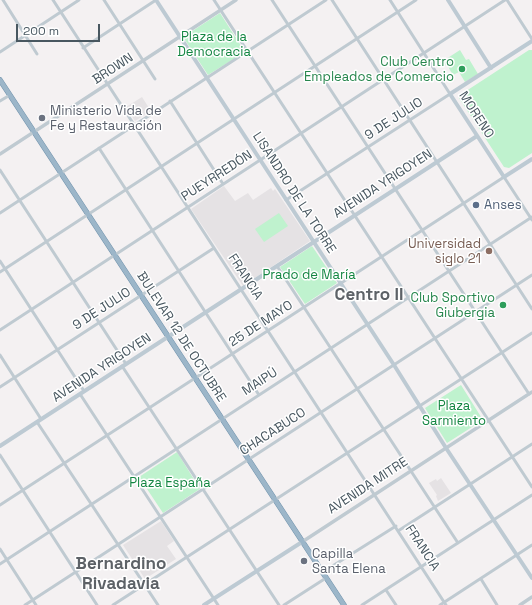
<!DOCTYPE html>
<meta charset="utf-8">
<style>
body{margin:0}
#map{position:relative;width:532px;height:605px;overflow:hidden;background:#f4f1f2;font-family:"Space Grotesk",sans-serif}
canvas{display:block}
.scale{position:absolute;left:16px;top:24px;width:84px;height:18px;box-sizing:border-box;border:2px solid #485760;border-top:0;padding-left:5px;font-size:12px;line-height:14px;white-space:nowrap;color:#485760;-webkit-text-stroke:3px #fff;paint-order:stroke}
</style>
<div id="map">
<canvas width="532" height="605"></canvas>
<div class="scale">200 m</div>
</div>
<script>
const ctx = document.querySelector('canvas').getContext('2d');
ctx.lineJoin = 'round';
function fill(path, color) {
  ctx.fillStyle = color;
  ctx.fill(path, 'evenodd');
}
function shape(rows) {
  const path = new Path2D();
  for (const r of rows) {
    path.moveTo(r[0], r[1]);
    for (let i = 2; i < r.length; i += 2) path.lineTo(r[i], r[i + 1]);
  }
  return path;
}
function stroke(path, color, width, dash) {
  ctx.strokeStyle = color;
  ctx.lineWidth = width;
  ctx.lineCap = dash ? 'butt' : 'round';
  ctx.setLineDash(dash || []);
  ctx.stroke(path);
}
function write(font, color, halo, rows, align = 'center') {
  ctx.font = font + ' "Space Grotesk",sans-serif';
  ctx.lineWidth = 3;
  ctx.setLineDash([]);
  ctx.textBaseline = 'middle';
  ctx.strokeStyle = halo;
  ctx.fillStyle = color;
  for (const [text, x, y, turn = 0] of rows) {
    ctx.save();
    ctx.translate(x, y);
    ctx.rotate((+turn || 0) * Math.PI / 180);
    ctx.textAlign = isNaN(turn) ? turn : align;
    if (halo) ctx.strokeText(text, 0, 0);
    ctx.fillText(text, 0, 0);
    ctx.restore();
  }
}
fill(shape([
 [142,97,151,111,135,121,126,107],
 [224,186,235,201,248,193,253,200,271,188,273,191,275,189,310,241,243,286,191,209],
 [441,478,451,493,438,501,436,496,437,495,429,483,436,479,437,481],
 [161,521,174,541,167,546,176,559,145,579,123,545]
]), '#e5e2e4');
fill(shape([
 [220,13,245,52,208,75,183,37],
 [460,50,466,60,469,59,478,74,465,82,459,72,453,75,447,65,446,66,443,61],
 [529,50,532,50,532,153,509,168,504,167,459,98,460,95],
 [279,213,288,226,264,242,255,229],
 [312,246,337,283,305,304,280,267],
 [461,385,483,420,447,443,425,408],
 [177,452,200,489,163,513,139,477]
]), '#bff2ce');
const trunk = shape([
 [0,80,344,605]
]);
stroke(trunk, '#7394ad', 5.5);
stroke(shape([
 [3,0,37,54],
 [53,0,446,605],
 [104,0,155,79],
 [214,0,532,487],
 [272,0,529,394],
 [332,0,532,309],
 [507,0,532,39],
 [83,48,156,0],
 [0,52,79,0],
 [0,101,10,95],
 [170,101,223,184],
 [99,148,259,395],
 [0,170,126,364],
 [286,200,450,94,390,0],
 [0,213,326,0],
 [0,261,84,391],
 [277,266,458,543],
 [0,272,416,0],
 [0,330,505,0],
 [0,355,41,419],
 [122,366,279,605],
 [0,387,214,248],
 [80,394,218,605],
 [37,422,158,605],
 [0,455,97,605],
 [0,505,504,177,532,220],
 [398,531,532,444],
 [0,549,36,605],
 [0,564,532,217],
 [323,572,396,526],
 [481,579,497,605],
 [386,590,396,605],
 [25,605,532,275],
 [113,605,532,333],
 [284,605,326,578],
 [362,605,532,495],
 [440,605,532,545]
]), '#bfcad1', 3);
stroke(shape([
 [0,154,236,0],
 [302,542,532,392],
 [520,605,532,597]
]), '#bfcad1', 3.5);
stroke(shape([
 [156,0,394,365,446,448,532,578],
 [448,0,491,68],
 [532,41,450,94,504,177,532,159],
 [0,446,477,136],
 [204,605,302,542]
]), '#bdcad3', 4);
stroke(trunk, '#9cb6c9', 4.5);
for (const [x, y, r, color] of [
 [462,69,4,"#2e9e5b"],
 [42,118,4,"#6b7280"],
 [476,205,4,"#5c6f8a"],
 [489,251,4,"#8d6e63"],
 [503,305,4,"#2e9e5b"],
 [304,561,4,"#6b7280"]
]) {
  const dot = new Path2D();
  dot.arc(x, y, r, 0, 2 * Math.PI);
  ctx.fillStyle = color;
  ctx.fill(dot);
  stroke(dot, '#fff', 1.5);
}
write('13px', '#148642', '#fff', [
 ["Plaza de la",214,37],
 ["Democracia",214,52],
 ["Prado de María",309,275],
 ["Plaza",454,406],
 ["Sarmiento",454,421],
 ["Plaza España",170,483]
]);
write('13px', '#27864d', '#fff', [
 ["Club Centro",454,62],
 ["Empleados de Comercio",454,77],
 ["Club Sportivo",495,298],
 ["Giubergia",495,313]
], 'right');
write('13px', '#485760', '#fff', [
 ["BROWN",113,69,-33],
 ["MORENO",476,115,57],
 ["9 DE JULIO",394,119,-33],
 ["PUEYRREDÓN",217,176,-33],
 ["AVENIDA YRIGOYEN",383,184,-33],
 ["LISANDRO DE LA TORRE",294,193,57],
 ["FRANCIA",245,277,57],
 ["9 DE JULIO",102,309,-33],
 ["25 DE MAYO",261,324,-33],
 ["BULEVAR 12 DE OCTUBRE",181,337,57],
 ["AVENIDA YRIGOYEN",102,368,-33],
 ["MAIPÚ",260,382,-33],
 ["CHACABUCO",273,432,-33],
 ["AVENIDA MITRE",368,486,-33],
 ["FRANCIA",422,548,57]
]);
write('13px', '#5b616d', '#fff', [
 ["Ministerio Vida de",50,111],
 ["Fe y Restauración",50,126],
 ["Capilla",312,554],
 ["Santa Elena",312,569]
], 'left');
write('13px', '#4e5e75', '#fff', [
 ["Anses",484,205]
], 'left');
write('13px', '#785e54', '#fff', [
 ["Universidad",481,244],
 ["siglo 21",481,259]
], 'right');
write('bold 17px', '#5d6267', '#fff', [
 ["Centro II",369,295],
 ["Bernardino",121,564],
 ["Rivadavia",121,584]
]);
</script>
